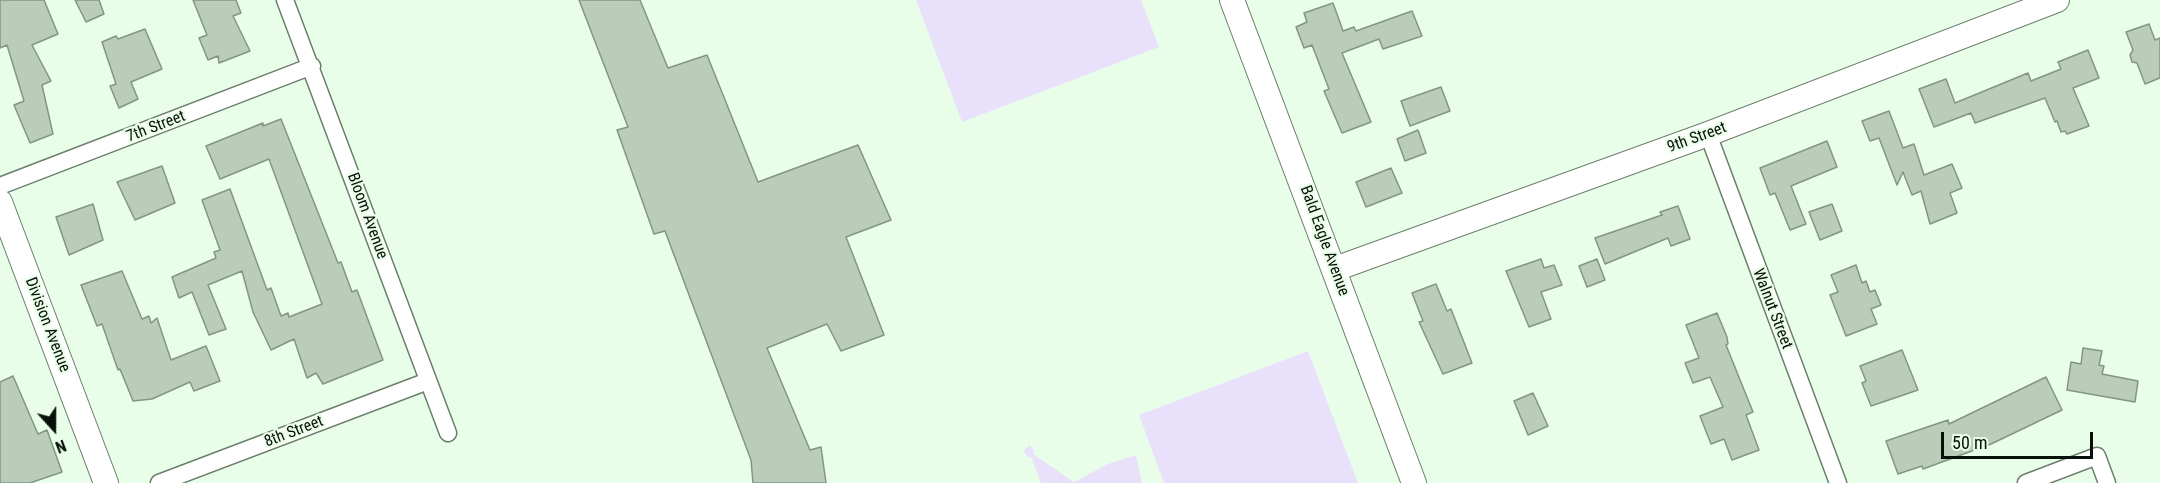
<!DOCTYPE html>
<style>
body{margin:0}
#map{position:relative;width:2160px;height:483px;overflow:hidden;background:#e9fee9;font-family:"Roboto Condensed",sans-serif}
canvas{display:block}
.north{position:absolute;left:24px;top:399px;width:60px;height:60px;-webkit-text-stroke:4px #e9fee9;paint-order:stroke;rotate:159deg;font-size:16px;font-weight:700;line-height:24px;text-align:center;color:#090f09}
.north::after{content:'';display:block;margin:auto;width:21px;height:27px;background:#090f09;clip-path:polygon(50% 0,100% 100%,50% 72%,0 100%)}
.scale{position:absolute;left:1941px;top:432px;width:152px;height:27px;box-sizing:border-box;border:3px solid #090f09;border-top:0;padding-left:8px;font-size:18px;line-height:21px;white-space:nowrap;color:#090f09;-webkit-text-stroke:4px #e9fee9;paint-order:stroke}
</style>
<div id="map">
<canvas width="2160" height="483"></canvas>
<div class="north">N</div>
<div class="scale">50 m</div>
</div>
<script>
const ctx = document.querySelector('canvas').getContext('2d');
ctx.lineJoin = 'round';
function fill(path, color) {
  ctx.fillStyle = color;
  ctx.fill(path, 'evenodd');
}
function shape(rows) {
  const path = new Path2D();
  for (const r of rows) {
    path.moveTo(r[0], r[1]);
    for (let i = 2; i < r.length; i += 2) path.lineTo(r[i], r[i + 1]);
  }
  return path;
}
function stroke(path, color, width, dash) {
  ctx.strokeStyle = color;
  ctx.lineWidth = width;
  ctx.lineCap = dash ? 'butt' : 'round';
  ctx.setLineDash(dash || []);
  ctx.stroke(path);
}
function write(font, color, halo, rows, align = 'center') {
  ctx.font = font + ' "Roboto Condensed",sans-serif';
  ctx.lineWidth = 4.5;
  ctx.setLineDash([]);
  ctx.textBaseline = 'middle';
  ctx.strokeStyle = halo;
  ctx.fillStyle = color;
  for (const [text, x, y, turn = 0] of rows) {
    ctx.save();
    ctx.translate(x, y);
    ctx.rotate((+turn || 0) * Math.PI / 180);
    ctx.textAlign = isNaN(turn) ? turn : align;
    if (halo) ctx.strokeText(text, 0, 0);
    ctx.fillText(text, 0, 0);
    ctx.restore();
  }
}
fill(shape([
 [916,0,1141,0,1159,47,962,122],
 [1308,351,1358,483,1164,483,1139,415],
 [1030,445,1035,452,1033,454,1074,482,1108,464,1136,455,1142,483,1041,483,1031,457,1029,458,1023,451]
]), '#e9e0fc');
const building = shape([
 [0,0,44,0,58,34,32,45,51,81,42,85,53,134,30,143,14,105,24,101,7,45,0,48,0,0],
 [75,0,99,0,104,14,86,22,75,0],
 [193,0,236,0,241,13,233,16,250,51,219,63,218,56,208,60,199,38,207,35,193,0],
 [579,0,640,0,668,68,707,55,758,182,858,145,891,220,846,237,884,335,841,351,827,324,767,348,810,450,821,447,826,483,753,483,751,460,665,231,654,234,617,130,628,127,579,0],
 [1333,3,1343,31,1354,27,1356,31,1412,11,1422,36,1383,49,1379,39,1342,53,1371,122,1342,133,1324,91,1329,89,1312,45,1304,48,1296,27,1307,22,1304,13,1333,3],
 [2149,24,2155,40,2160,38,2160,78,2145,84,2137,63,2132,62,2130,55,2133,50,2126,32,2149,24],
 [145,29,162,69,131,82,138,99,119,108,110,86,116,84,102,42,116,36,118,39,145,29],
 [2088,50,2099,78,2073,88,2089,126,2067,134,2065,131,2061,132,2057,121,2055,122,2045,98,1975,123,1971,113,1934,127,1919,89,1946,79,1955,103,2028,73,2031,81,2061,69,2058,62,2088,50],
 [1441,87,1450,111,1410,126,1401,101,1441,87],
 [1889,111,1903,148,1914,144,1924,175,1952,164,1962,188,1950,193,1957,213,1930,224,1921,191,1912,195,1903,172,1897,185,1879,138,1870,141,1862,121,1889,111],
 [281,119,338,263,341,262,352,292,357,290,383,360,323,384,316,373,307,378,294,339,271,350,253,312,242,271,208,285,226,329,209,335,192,292,179,298,172,277,216,258,214,252,220,250,202,200,230,189,267,290,271,288,281,316,288,313,289,317,322,304,269,159,220,179,206,146,263,123,263,126,281,119],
 [1418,130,1426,153,1405,161,1397,139,1418,130],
 [1827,141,1837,167,1791,186,1806,224,1790,230,1775,193,1770,195,1760,168,1827,141],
 [162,166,175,203,135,220,117,182,162,166],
 [1391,168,1402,193,1366,207,1356,182,1391,168],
 [93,204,103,240,69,255,56,217,93,204],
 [1832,204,1842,231,1820,240,1809,212,1832,204],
 [1678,206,1690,239,1671,246,1668,238,1605,264,1595,238,1662,215,1660,212,1678,206],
 [1541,259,1544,268,1554,265,1562,285,1541,292,1551,319,1529,327,1506,271,1541,259],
 [1597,259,1605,280,1587,287,1579,266,1597,259],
 [1856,265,1862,283,1866,281,1870,292,1875,290,1881,305,1871,309,1877,324,1846,336,1830,295,1838,292,1831,275,1856,265],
 [122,271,142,319,149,316,151,323,157,318,171,360,206,346,220,381,194,391,190,382,152,399,133,401,120,369,118,370,102,324,97,326,81,285,122,271],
 [1436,284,1447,311,1451,309,1472,363,1443,374,1419,322,1423,321,1412,293,1436,284],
 [1717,313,1727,337,1728,344,1726,345,1753,412,1746,415,1759,450,1732,460,1724,439,1711,444,1700,416,1723,407,1710,377,1693,383,1685,363,1699,358,1686,325,1717,313],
 [2083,348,2102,351,2099,365,2104,366,2102,374,2138,381,2135,402,2067,390,2071,362,2081,364,2083,348],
 [1902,350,1918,390,1871,406,1862,383,1866,381,1860,366,1902,350],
 [13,376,38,434,47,430,62,472,30,483,0,483,0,382,13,376],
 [2046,377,2062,410,1991,444,1923,469,1922,466,1898,474,1886,441,1948,420,1949,424,2046,377],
 [1533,393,1548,426,1528,435,1514,401,1533,393]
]);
fill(building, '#b9cdb9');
stroke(building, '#839683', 1.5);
const street = shape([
 [285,0,448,433],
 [1708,134,1838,483],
 [0,186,312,66],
 [159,483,428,381],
 [2026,483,2097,456,2107,483]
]);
const secondary = shape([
 [1232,0,1414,483],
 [0,202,106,483],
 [1335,269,1708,134,2057,0]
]);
stroke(street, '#6c7e6c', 19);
stroke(secondary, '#6c7e6c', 26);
stroke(street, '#fff', 16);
stroke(secondary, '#fff', 24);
write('16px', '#090f09', '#e9fee9', [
 ["7th Street",156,127,-21],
 ["9th Street",1697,138,-20],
 ["Bloom Avenue",367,216,70],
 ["Bald Eagle Avenue",1324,241,70],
 ["Walnut Street",1772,309,69],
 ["Division Avenue",47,325,69],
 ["8th Street",294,432,-21]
]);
</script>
